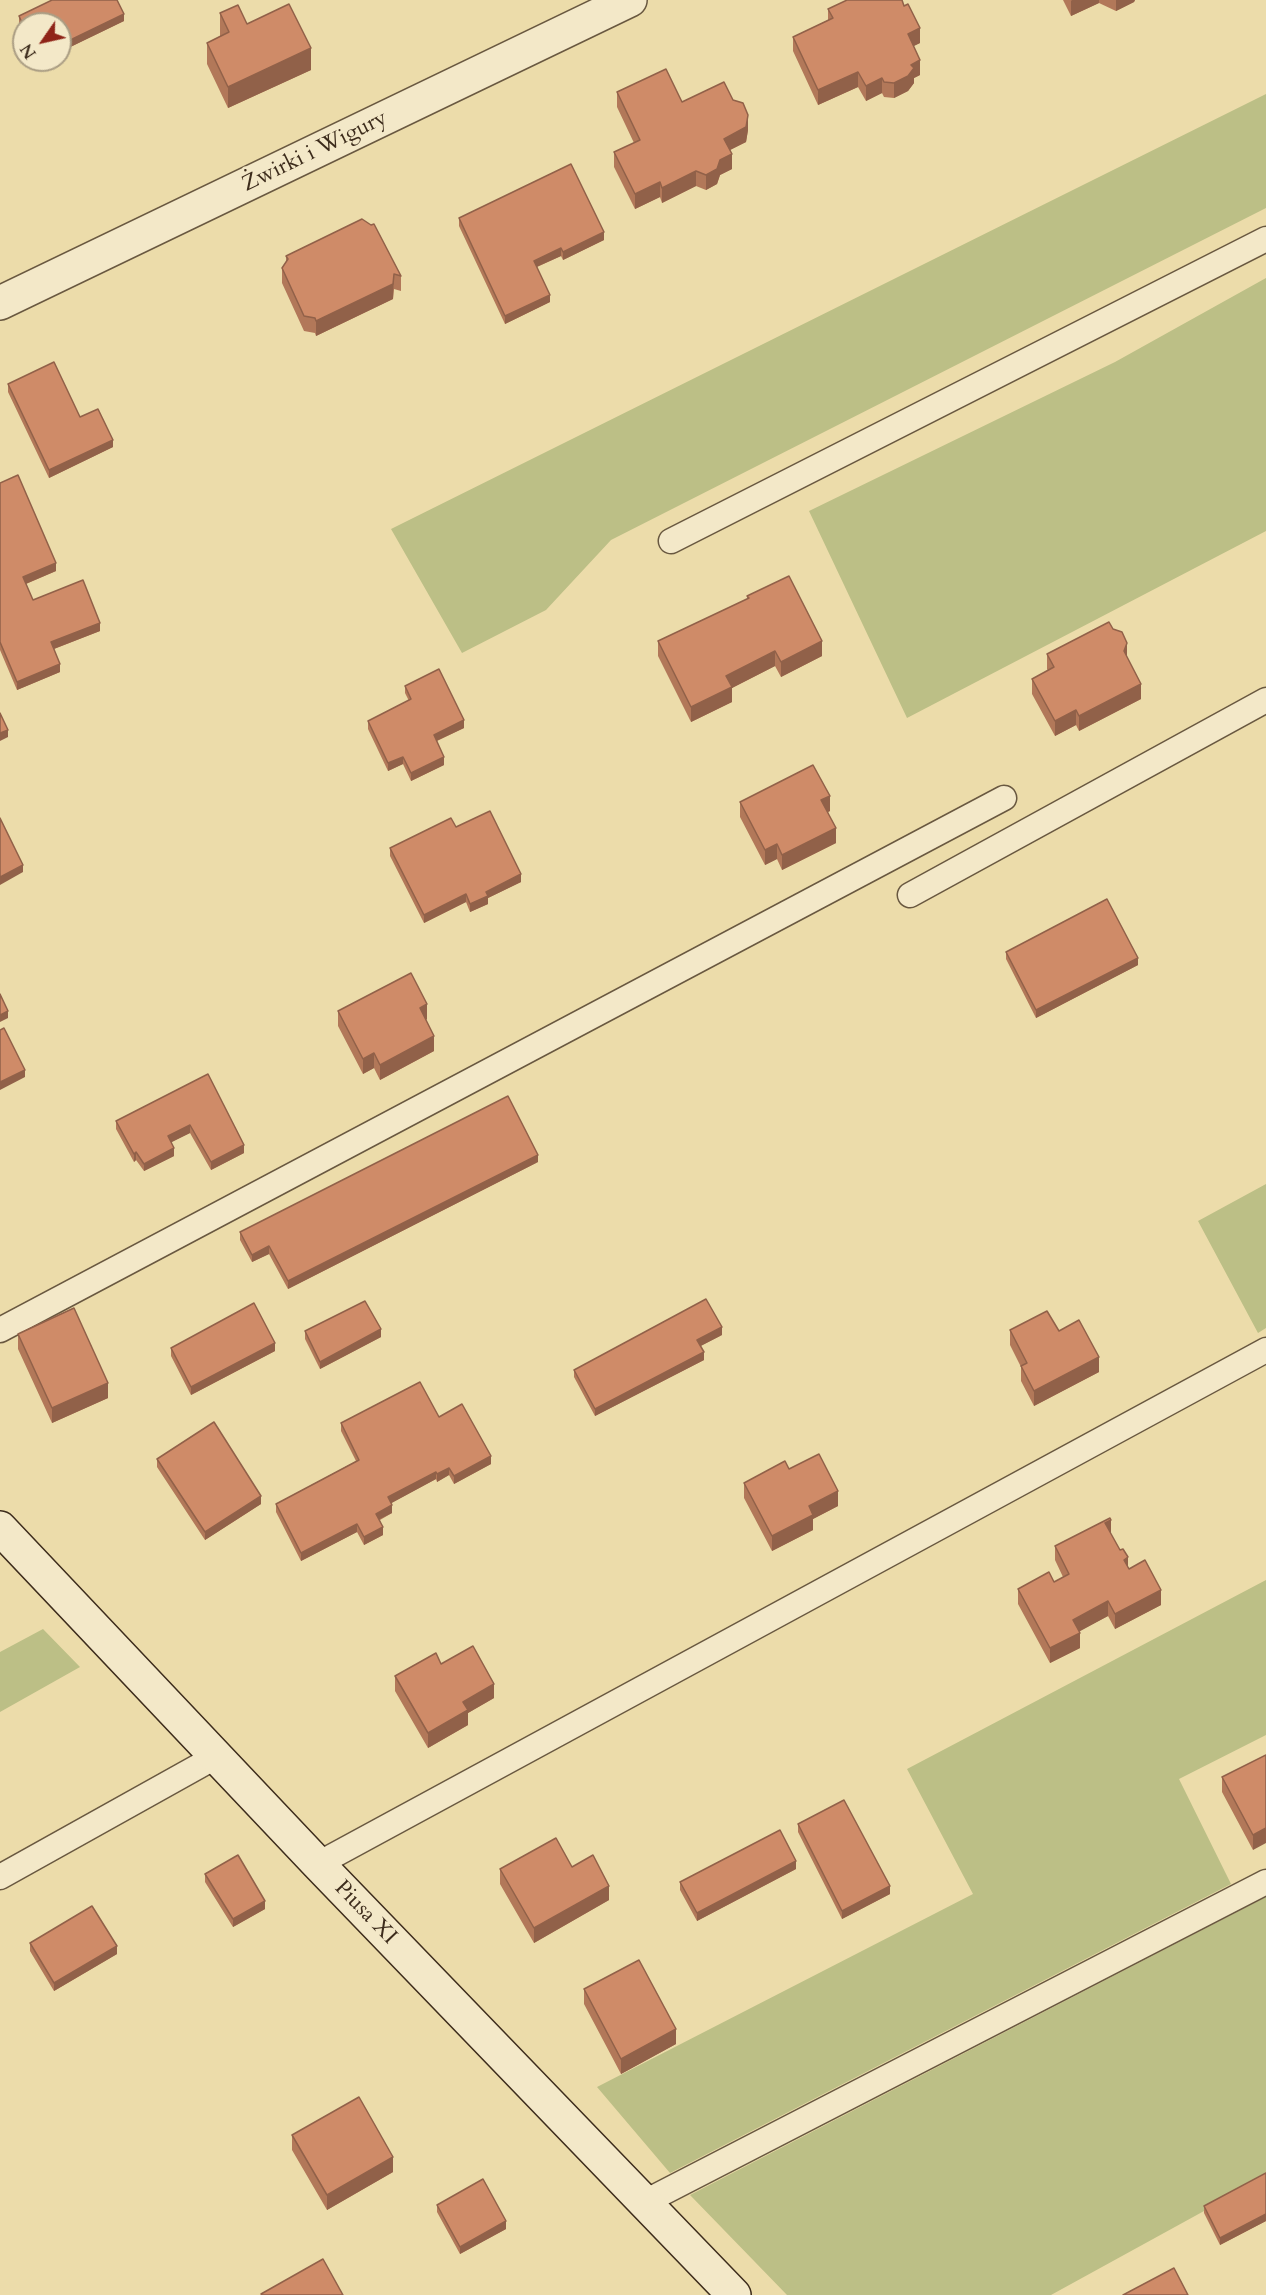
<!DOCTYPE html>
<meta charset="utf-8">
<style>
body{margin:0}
#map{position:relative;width:1266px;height:2295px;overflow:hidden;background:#ecdcaa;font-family:Cardo,serif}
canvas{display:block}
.north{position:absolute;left:12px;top:12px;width:60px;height:60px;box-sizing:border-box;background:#f3e8c8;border:2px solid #aa9d83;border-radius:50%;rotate:236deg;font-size:16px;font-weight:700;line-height:24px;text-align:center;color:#3d2c1c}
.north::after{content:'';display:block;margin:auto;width:21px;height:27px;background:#8f2418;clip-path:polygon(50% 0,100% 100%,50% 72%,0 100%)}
</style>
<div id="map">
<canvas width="1266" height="2295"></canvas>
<div class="north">N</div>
</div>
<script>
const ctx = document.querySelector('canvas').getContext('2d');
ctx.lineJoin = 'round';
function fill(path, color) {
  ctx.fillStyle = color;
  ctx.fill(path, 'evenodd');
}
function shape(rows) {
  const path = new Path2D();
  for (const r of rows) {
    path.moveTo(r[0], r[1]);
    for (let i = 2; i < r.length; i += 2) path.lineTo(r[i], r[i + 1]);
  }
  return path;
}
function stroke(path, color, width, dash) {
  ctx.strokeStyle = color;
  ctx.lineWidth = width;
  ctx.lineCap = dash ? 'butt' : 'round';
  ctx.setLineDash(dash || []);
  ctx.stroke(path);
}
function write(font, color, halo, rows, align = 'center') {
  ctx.font = font + ' Cardo,serif';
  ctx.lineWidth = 5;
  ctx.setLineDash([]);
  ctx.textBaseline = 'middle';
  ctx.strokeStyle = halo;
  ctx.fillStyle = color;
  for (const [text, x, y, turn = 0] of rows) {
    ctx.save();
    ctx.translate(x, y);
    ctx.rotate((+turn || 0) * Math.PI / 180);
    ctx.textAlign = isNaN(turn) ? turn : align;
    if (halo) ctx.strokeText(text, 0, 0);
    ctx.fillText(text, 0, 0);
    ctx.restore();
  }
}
fill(shape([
 [1266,94,1266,208,611,540,546,610,462,653,391,529],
 [1266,278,1266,531,907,718,809,511,1115,362],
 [1266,1184,1266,1328,1258,1333,1198,1221],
 [1266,1580,1266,1735,1179,1779,1231,1884,670,2173,597,2087,973,1894,907,1769],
 [43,1629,80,1667,0,1712,0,1652],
 [1266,1897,1266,2177,1051,2295,787,2295,690,2195]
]), '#bcbf86');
const lane = shape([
 [671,541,1266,239],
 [910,895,1266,700],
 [0,1330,1004,798],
 [318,1864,1266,1350],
 [0,1877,217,1756],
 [645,2202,1266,1882]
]);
const street = shape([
 [0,303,630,0]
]);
const secondary = shape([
 [0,1528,318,1864,734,2295]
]);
stroke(lane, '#695840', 27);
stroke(street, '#695840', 36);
stroke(secondary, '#3d2c1c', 36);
stroke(lane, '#f3e8c8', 24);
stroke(street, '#f3e8c8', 33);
stroke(secondary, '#f3e8c8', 33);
fill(shape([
 [1063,0,1135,0,1134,2,1116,11,1099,3,1071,16],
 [828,9,920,43,913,46,920,75,914,78,914,83,908,91,894,98,884,97,882,93,866,101,858,87,818,105,793,51,793,37,828,20],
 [220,13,247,24,311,70,228,108,207,64,207,43,220,36],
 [19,16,124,21,60,52,60,24,24,24,24,34,19,24],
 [617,92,682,102,748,130,746,142,730,150,732,169,720,175,717,184,706,190,696,186,662,203,660,197,635,209,614,167,614,152,634,143,617,107],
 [459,218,604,240,563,260,561,256,537,267,550,302,505,324,459,226],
 [362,219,401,276,401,291,394,289,393,299,316,336,315,333,304,331,282,283,282,268,286,262,286,256],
 [8,384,80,417,113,447,49,478,8,392],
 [0,483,56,571,26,584,33,600,100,631,54,649,60,672,17,690,0,650],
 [747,596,822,656,781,677,775,666,732,688,732,702,691,722,658,656,658,641,747,599],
 [1047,654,1127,658,1141,699,1079,731,1076,725,1055,736,1032,694,1032,679,1048,671,1047,669],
 [405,686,464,728,437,741,444,765,411,781,403,764,388,771,368,729,368,721,409,701,405,693],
 [740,802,830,811,828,812,836,843,782,870,777,859,765,865,740,817],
 [456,827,521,882,488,898,488,904,470,912,466,902,424,923,390,856,390,848],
 [1006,952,1138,965,1036,1018,1006,959],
 [338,1011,427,1019,426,1020,434,1051,380,1080,374,1068,363,1074,338,1026],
 [208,1074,244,1153,211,1170,190,1133,171,1142,174,1156,144,1171,136,1160,134,1162,116,1129,116,1121],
 [538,1162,288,1289,269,1254,252,1262,240,1240,240,1232],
 [1010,1330,1059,1331,1099,1372,1034,1406,1021,1381,1021,1367,1010,1345],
 [305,1331,381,1337,320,1369,305,1339],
 [18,1334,108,1398,52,1423,18,1349],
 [722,1335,700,1346,704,1360,595,1416,574,1377,574,1370],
 [171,1348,275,1351,191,1395,171,1356],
 [439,1417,491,1464,454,1484,449,1475,437,1482,436,1479,391,1503,392,1513,380,1520,383,1535,364,1545,357,1532,301,1561,276,1512,276,1504,356,1461,341,1431,341,1423],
 [157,1459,261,1504,205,1540,157,1467],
 [789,1469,838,1506,813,1519,813,1530,772,1551,744,1498,744,1483],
 [1111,1534,1128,1567,1161,1605,1115,1629,1108,1616,1079,1631,1080,1648,1050,1663,1018,1604,1018,1589,1054,1582,1063,1577,1055,1560,1055,1546],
 [441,1664,494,1698,468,1713,468,1725,428,1748,395,1691,395,1676],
 [1266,1755,1253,1850,1222,1792,1222,1777],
 [798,1824,890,1894,842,1919,798,1832],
 [572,1867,609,1900,534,1943,500,1884,500,1869],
 [796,1869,697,1921,680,1890,680,1882],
 [205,1874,265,1909,233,1927,205,1882],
 [30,1943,117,1954,54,1991,30,1951],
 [584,1989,676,2044,621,2074,584,2004],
 [292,2135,393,2172,327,2210,292,2150],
 [1266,2173,1266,2221,1220,2245,1204,2213,1204,2206],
 [437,2205,506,2229,460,2254,437,2212]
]), '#b27859');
fill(shape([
 [1072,0,1099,0,1099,3,1071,16,1071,1],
 [1116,0,1135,0,1134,2,1116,11],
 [124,14,124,21,60,52,60,45],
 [920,28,920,43,908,49,908,34],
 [311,48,311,70,228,108,228,87],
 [920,60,920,75,914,78,914,83,908,91,894,98,894,83,911,65],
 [858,72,858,87,818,105,818,90],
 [882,78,882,93,866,101,866,86],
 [748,115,748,130,746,142,724,153,724,139],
 [732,154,732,169,720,175,717,184,706,190,706,175,720,160],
 [696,171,696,186,662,203,662,188],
 [660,182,660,197,635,209,635,194],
 [604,232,604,240,563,260,563,252],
 [561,248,561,256,534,268,534,261],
 [394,274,393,299,316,336,316,321],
 [550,295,550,302,505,324,505,316],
 [113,440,113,447,49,478,49,470],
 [56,563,56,571,23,585,23,577],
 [100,623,100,631,51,650,51,642],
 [822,641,822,656,781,677,781,662],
 [1127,643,1127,658,1124,651],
 [775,651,775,666,732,688,732,702,691,722,691,707,726,676],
 [60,664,60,672,17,690,17,682],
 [1141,684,1141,699,1079,731,1079,716],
 [1076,710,1076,725,1055,736,1055,721],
 [464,720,464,728,434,742,434,735],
 [8,730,8,737,0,741,0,733],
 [403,757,403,764,388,771,388,763],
 [444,757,444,765,411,781,411,773],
 [830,796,830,811,821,815,821,800],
 [836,828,836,843,782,870,782,855],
 [777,844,777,859,765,865,765,850],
 [23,865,23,872,0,885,0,877],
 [521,874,521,882,488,898,488,904,470,912,470,904,486,892],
 [466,894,466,902,424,923,424,915],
 [1138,958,1138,965,1036,1018,1036,1010],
 [427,1004,427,1019,420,1023,420,1008],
 [8,1011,8,1018,0,1022,0,1015],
 [434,1036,434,1051,380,1080,380,1065],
 [374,1053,374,1068,363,1074,363,1059],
 [25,1070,25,1077,0,1090,0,1082],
 [190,1125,190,1133,168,1144,168,1136],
 [244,1145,244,1153,211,1170,211,1162],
 [174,1148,174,1156,144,1171,144,1164],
 [136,1152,136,1160,134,1162,134,1154],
 [538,1155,538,1162,288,1289,288,1281],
 [269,1246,269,1254,252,1262,252,1255],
 [722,1327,722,1335,697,1348,697,1340],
 [381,1329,381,1337,320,1369,320,1362],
 [275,1343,275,1351,191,1395,191,1387],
 [704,1352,704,1360,595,1416,595,1409],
 [1099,1357,1099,1372,1034,1406,1034,1391],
 [108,1383,108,1398,52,1423,52,1408],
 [491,1456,491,1464,454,1484,454,1476],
 [449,1468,449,1475,437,1482,437,1474],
 [436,1472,436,1479,388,1505,388,1497],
 [838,1491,838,1506,813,1519,813,1530,772,1551,772,1536,809,1506],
 [261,1496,261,1504,205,1540,205,1532],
 [392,1505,392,1513,376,1521,376,1514],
 [1111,1520,1111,1535,1105,1523],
 [357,1524,357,1532,301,1561,301,1553],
 [383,1527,383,1535,364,1545,364,1537],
 [1128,1557,1128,1572,1124,1560],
 [1161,1590,1161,1605,1115,1629,1115,1614],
 [1108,1601,1108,1616,1073,1635,1073,1620],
 [1080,1633,1080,1648,1050,1663,1050,1648],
 [494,1684,494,1698,468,1713,468,1725,428,1748,428,1733,463,1702],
 [1266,1828,1266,1843,1253,1850,1253,1835],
 [796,1861,796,1869,697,1921,697,1913],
 [609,1886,609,1900,534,1943,534,1928],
 [890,1886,890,1894,842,1919,842,1911],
 [265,1901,265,1909,233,1927,233,1919],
 [117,1946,117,1954,54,1991,54,1983],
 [676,2029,676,2044,621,2074,621,2059],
 [393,2157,393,2172,327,2210,327,2195],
 [1266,2214,1266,2221,1220,2245,1220,2238],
 [506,2221,506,2229,460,2254,460,2247]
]), '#916149');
const building = shape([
 [52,0,117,0,124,14,60,45,60,24,24,24,24,27,19,16,52,0],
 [847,0,902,0,904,6,908,4,920,28,908,34,920,60,911,65,914,68,908,76,894,83,884,82,882,78,866,86,858,72,818,90,793,37,833,18,828,9,847,0],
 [289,4,311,48,228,87,207,43,229,32,220,13,238,5,247,24,289,4],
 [666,69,682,102,724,82,733,100,743,103,748,115,746,127,724,139,732,154,720,160,717,169,706,175,696,171,662,188,660,182,635,194,614,152,640,140,617,92,666,69],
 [571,164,604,232,563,252,561,248,534,261,550,295,505,316,459,218,571,164],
 [362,219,371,225,374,224,401,276,394,274,393,284,316,321,315,318,304,316,282,268,288,259,286,256,362,219],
 [54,362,80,417,98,409,113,440,49,470,8,384,54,362],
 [18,475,56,563,23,577,33,600,83,580,100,623,51,642,60,664,17,682,0,642,0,483,18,475],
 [789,576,822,641,781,662,775,651,726,676,732,687,691,707,658,641,749,598,747,596,789,576],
 [1109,622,1113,629,1122,632,1127,643,1124,651,1141,684,1079,716,1076,710,1055,721,1032,679,1054,667,1047,654,1109,622],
 [439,669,464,720,434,735,444,757,411,773,403,757,388,763,368,721,411,699,405,686,439,669],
 [0,713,8,730,0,733,0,713],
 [813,765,830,796,821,800,836,828,782,855,777,844,765,850,740,802,813,765],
 [490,811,521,874,486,892,488,896,470,904,466,894,424,915,390,848,451,818,456,827,490,811],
 [0,818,23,865,0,877,0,818],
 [1107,899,1138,958,1036,1010,1006,952,1107,899],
 [411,973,427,1004,420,1008,434,1036,380,1065,374,1053,363,1059,338,1011,411,973],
 [0,994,8,1011,0,1015,0,994],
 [4,1028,25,1070,0,1082,0,1030,4,1028],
 [208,1074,244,1145,211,1162,190,1125,168,1136,174,1148,144,1164,136,1152,134,1154,116,1121,208,1074],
 [508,1096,538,1155,288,1281,269,1246,252,1255,240,1232,508,1096],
 [706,1299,722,1327,697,1340,704,1352,595,1409,574,1370,706,1299],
 [365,1301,381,1329,320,1362,305,1331,365,1301],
 [254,1303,275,1343,191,1387,171,1348,254,1303],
 [74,1308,108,1383,52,1408,18,1334,74,1308],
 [1047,1311,1059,1331,1079,1320,1099,1357,1034,1391,1021,1366,1027,1363,1010,1330,1047,1311],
 [420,1382,439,1417,462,1404,491,1456,454,1476,449,1468,437,1474,436,1472,388,1497,392,1505,376,1514,383,1527,364,1537,357,1524,301,1553,276,1504,359,1460,341,1423,420,1382],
 [214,1422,261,1496,205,1532,157,1459,214,1422],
 [819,1454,838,1491,809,1506,813,1515,772,1536,744,1483,785,1461,789,1469,819,1454],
 [1110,1518,1111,1520,1105,1523,1120,1550,1123,1549,1128,1557,1124,1560,1129,1569,1145,1560,1161,1590,1115,1614,1108,1601,1073,1620,1080,1633,1050,1648,1018,1589,1049,1572,1054,1582,1069,1574,1055,1546,1110,1518],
 [473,1646,494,1684,463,1702,468,1710,428,1733,395,1676,436,1653,441,1664,473,1646],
 [1266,1755,1266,1828,1253,1835,1222,1777,1266,1755],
 [844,1800,890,1886,842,1911,798,1824,844,1800],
 [780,1830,796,1861,697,1913,680,1882,780,1830],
 [556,1838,572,1867,593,1855,609,1886,534,1928,500,1869,556,1838],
 [238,1855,265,1901,233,1919,205,1874,238,1855],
 [92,1906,117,1946,54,1983,30,1943,92,1906],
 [639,1960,676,2029,621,2059,584,1989,639,1960],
 [359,2097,393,2157,327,2195,292,2135,359,2097],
 [1266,2173,1266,2214,1220,2238,1204,2206,1266,2173],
 [483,2179,506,2221,460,2247,437,2205,483,2179],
 [323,2259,343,2295,262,2295,261,2294,323,2259],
 [1174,2268,1188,2295,1123,2295,1174,2268]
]);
fill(building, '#cf8b68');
stroke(building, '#916149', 1.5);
write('22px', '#3d2c1c', '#f3e8c8', [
 ["Żwirki i Wigury",315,152,-26],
 ["Piusa XI",365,1913,46]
]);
</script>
